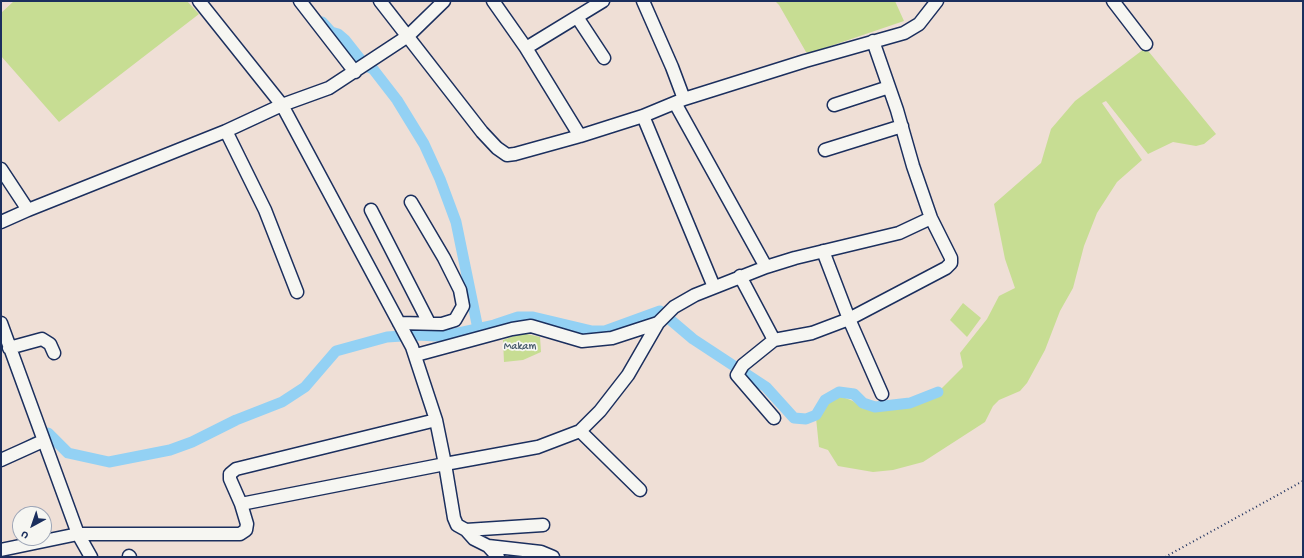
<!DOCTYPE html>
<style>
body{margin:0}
#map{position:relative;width:1304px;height:558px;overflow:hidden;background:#efdfd6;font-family:"Gochi Hand",sans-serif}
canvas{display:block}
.frame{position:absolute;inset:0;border:2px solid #1b2f5e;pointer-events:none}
.north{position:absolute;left:12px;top:506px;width:40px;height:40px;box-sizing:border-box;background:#f6f6f2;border:1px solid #9ea6b7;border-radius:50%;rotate:220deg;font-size:11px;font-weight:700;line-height:16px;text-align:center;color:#1b2f5e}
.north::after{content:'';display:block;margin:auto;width:14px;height:18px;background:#1b2f5e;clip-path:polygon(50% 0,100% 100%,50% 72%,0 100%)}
</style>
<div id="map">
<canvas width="1304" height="558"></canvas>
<div class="frame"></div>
<div class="north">U</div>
</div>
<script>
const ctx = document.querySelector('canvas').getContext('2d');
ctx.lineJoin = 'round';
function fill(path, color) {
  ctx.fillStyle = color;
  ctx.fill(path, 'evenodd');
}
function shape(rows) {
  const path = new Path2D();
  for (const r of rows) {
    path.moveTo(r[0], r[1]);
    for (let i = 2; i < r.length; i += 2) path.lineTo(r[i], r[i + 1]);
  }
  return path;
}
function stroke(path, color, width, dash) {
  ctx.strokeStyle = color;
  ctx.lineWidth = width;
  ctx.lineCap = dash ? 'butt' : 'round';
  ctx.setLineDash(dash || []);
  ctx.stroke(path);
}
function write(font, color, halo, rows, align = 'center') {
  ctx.font = font + ' "Gochi Hand",sans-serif';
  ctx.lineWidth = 3.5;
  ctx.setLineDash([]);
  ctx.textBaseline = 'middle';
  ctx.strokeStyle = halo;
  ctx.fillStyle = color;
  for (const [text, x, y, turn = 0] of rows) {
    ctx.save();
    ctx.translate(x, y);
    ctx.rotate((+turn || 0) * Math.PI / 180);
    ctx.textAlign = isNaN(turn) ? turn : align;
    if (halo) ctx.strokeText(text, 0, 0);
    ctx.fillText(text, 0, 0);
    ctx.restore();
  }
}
fill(shape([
 [14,1,187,1,199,14,59,122,1,56,1,13],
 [775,1,895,1,904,21,810,53,806,52,779,5],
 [1144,49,1149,52,1216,134,1204,144,1196,146,1173,142,1148,154,1106,101,1102,103,1142,160,1117,182,1097,213,1084,246,1073,288,1060,311,1045,350,1027,383,1020,391,999,400,993,406,985,422,923,462,893,470,873,472,838,466,828,450,819,447,816,418,827,402,840,396,853,401,862,408,875,411,911,407,939,395,938,392,963,367,960,353,987,319,999,296,1015,288,1005,259,994,204,1041,163,1051,129,1075,101],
 [963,303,981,318,967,337,950,320],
 [522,333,540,337,541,352,523,360,504,362,503,340]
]), '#c7dd93');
stroke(shape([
 [21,445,34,438]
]), '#6390b8', 3);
stroke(shape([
 [322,22,331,32,338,34,345,40,360,59],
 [368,67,373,69,397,100,424,144,440,179,456,222,478,329],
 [48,433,68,453,109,462,170,450,192,442,236,420,282,402,305,387,336,351,387,337,417,335,436,336,453,334,494,325,518,317,533,317,592,331,605,331,660,311,693,339,766,387,794,418,806,419,816,415,825,400,839,392,854,394,863,403,875,407,910,403,938,392]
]), '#93d1f4', 11);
const minor = shape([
 [300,1,355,72],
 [380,1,482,132,497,148,507,155,515,154,580,136,643,116,684,99,805,61,904,33,919,24,937,1],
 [493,1,526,48,580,136],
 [643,1,672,67,684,99],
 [1113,1,1146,44],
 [577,17,604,58],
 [526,48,603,1],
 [675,103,766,267],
 [834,105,889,87],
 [643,116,714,287],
 [226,131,265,210,297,292],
 [825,150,902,126],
 [1,169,28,210,1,222],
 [28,210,226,131,282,105,329,88,408,36,444,1],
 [371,210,429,323],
 [823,251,849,319,882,394],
 [740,276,774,340],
 [1,323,78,534,91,557],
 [399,323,442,324,455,320,463,306,460,290,444,258,411,202],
 [9,348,42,339,50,344,54,353],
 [416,355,512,329,531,326,582,341,612,338,658,323],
 [774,418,737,375,743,365,774,340,812,333,849,319,946,268,951,263,951,258,931,218,913,166,897,110,873,41],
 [580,431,640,490],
 [1,460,43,441],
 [241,504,230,479,230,474,236,469,436,420],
 [543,525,466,530,457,525,454,518,445,464,538,447,580,431,600,411,628,375,658,323,674,307,695,295,766,267,795,258,899,233,931,218],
 [466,530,474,539,488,546,498,557],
 [488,546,541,552,553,557],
 [1,550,78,534,240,534,246,530,247,524,241,504,445,464,436,420,412,347,282,105,199,1],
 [129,556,130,557]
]);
stroke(minor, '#1b2f5e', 15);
stroke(shape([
 [1165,557,1303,481]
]), '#1b2f5e', 2, [1, 3]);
stroke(minor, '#f6f6f2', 12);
write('11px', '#465a6b', '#f6f6f2', [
 ["Makam",520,347]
]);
</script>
